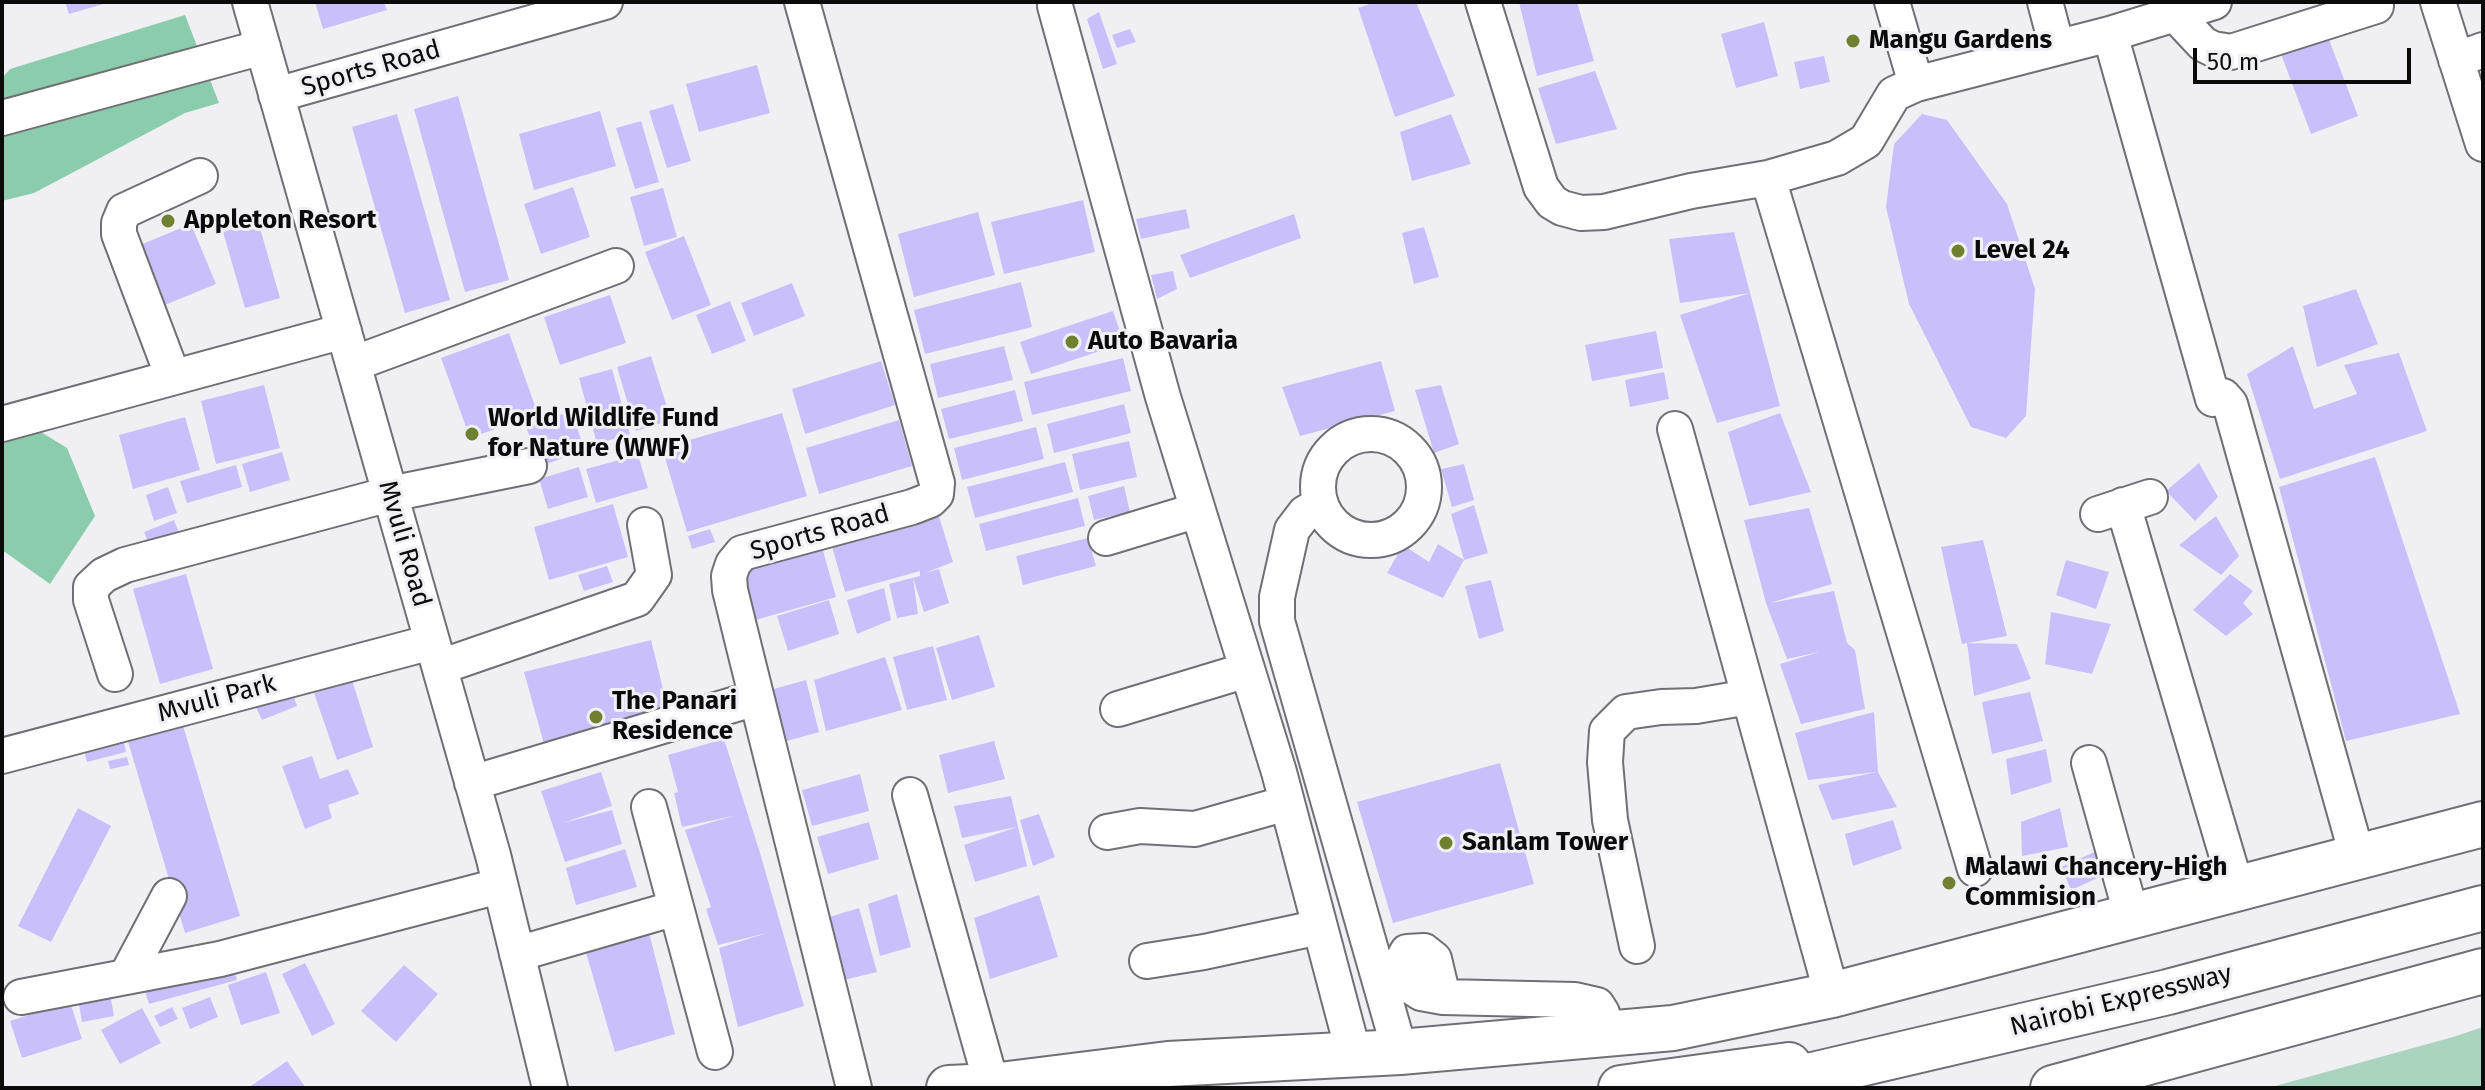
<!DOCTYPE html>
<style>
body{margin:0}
#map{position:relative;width:2485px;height:1090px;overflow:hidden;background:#f0f0f4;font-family:"Fira Sans",sans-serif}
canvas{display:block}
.frame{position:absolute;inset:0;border:4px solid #0b0b0c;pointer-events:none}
.scale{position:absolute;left:2193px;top:48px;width:218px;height:36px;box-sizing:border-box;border:4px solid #0b0b0c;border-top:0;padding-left:10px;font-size:24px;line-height:28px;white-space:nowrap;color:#0b0b0c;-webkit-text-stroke:6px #f0f0f4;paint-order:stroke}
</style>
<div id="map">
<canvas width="2485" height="1090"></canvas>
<div class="frame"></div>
<div class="scale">50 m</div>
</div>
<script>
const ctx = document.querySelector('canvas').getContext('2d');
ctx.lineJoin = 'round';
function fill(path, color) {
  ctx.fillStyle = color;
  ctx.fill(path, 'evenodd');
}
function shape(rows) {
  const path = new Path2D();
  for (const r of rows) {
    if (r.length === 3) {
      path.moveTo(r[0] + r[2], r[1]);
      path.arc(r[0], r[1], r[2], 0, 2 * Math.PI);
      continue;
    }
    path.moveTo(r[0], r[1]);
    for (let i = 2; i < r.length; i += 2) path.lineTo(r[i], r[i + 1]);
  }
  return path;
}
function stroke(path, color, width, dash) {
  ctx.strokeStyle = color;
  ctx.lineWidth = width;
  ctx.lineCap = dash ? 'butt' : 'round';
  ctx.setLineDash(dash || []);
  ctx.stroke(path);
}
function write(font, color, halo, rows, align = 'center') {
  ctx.font = font + ' "Fira Sans",sans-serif';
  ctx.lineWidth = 6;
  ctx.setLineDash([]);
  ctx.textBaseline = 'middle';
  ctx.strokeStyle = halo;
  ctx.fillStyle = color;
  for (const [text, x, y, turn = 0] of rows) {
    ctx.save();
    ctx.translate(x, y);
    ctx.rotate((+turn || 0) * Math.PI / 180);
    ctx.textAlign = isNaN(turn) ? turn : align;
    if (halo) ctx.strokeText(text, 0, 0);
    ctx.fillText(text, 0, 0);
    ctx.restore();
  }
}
fill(shape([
 [2483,1027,2483,1088,2268,1088,2453,1037]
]), '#aad4be');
fill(shape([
 [185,15,219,103,185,113,34,193,2,201,2,78,10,69],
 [2,408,67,448,95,516,50,584,2,550]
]), '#8accab');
fill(shape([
 [65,2,107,2,107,3,69,14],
 [315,2,384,2,387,10,323,29],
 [1375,2,1416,2,1455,96,1395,117,1358,8],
 [1519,2,1577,2,1594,61,1537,76],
 [1099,12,1117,64,1103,69,1087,19],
 [1764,22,1778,76,1736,88,1721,34],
 [1130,29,1136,42,1117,48,1112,35],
 [2328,37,2358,116,2311,134,2278,46],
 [1824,56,1830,82,1800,89,1794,62],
 [757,65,770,113,699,132,686,84],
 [1595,71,1617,129,1556,144,1538,88],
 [458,96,509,280,465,292,414,109],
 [673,104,691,161,667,168,649,111],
 [600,111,616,166,534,190,519,134],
 [397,114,450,300,405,313,352,127],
 [1451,114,1471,164,1412,181,1400,132],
 [1922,114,1947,120,2007,204,2035,289,2026,416,2006,438,1971,427,1909,304,1886,207,1894,144],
 [641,121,659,182,635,189,616,128],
 [573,187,590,237,541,254,524,204],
 [663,188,677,237,644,246,630,197],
 [1083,200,1095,252,1004,274,991,222],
 [1186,209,1190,228,1141,239,1136,219],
 [978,212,995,275,914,297,898,234],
 [1294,214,1301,238,1190,278,1180,255],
 [258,221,280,298,245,308,223,232],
 [191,224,216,284,160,307,135,247],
 [1424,227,1439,277,1414,284,1402,233],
 [1734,232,1780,406,1717,423,1680,315,1750,293,1680,303,1669,239],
 [684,236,711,305,672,320,645,252],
 [1173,271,1177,289,1157,299,1151,275],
 [1021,282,1032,327,925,354,914,310],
 [792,283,805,316,754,336,741,303],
 [2356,289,2378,344,2317,367,2303,306],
 [610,295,626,343,560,365,544,317],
 [730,301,746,341,712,354,696,315],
 [1113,311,1124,343,1031,374,1020,342],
 [1656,331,1663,368,1592,381,1585,345],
 [509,333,538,414,470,438,441,358],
 [1004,346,1013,380,938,398,930,364],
 [2293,346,2314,409,2357,394,2344,365,2399,353,2427,431,2280,479,2247,374],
 [651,356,671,420,636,431,617,367],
 [1123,358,1131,391,1032,415,1024,382],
 [881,361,895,405,805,434,792,389],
 [1381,361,1395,411,1300,436,1282,387],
 [612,369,630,434,597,444,579,378],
 [1664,372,1669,399,1630,407,1625,380],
 [264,385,280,448,216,464,201,401],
 [1441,385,1459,444,1434,453,1415,390],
 [1015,390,1023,421,949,439,941,409],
 [1124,404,1131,433,1054,453,1047,424],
 [571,411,585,450,541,466,526,427],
 [782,413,807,496,687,532,662,448],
 [1780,413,1811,492,1749,506,1728,432],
 [185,417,200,470,133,489,119,435],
 [899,420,912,466,819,494,806,448],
 [1036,427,1044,459,962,480,954,448],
 [1129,441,1137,477,1080,490,1072,454],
 [282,452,290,480,250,492,242,464],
 [638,455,648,488,596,503,586,469],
 [2375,457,2460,714,2346,741,2279,487],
 [1065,462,1073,492,975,518,967,487],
 [2199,463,2218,497,2195,521,2166,491],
 [1464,464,1474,500,1452,507,1441,469],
 [236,465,242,487,187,503,180,481],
 [579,467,588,497,548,509,539,479],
 [1124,486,1130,512,1094,520,1088,496],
 [168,487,177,513,154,521,146,495],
 [1078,498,1085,526,986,551,979,524],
 [613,504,628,557,549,580,534,527],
 [1474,505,1488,553,1464,560,1451,514],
 [1809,508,1832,584,1770,603,1834,591,1847,643,1855,650,1865,709,1801,724,1780,664,1819,652,1787,659,1766,603,1744,520],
 [937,510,953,562,925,573,939,569,949,603,924,612,913,578,918,614,897,618,889,584,920,576,920,571,845,592,831,543],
 [2216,516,2239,556,2221,575,2179,545],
 [174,520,179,533,149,544,144,532],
 [710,529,715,542,692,549,688,536],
 [1088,538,1096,566,1023,585,1016,556],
 [1983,540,2007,636,1962,644,1941,547],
 [1438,544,1464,560,1443,598,1387,573,1403,545,1429,562],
 [822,547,836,597,738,625,729,576],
 [2066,560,2109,572,2096,609,2056,595],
 [607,566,613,582,584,591,578,575],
 [186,574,213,669,160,684,133,589],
 [2230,574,2253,591,2243,603,2253,614,2226,636,2193,610],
 [1491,580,1504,631,1479,639,1465,586],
 [884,588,891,620,857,634,847,600],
 [829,600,839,634,788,651,777,616],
 [2051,612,2111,624,2092,674,2045,664],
 [979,635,995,687,952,700,936,648],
 [651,640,668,709,544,744,524,672],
 [1967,643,2017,644,2031,679,1974,696],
 [933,646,947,700,907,710,893,657],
 [885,657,902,710,826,731,814,680],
 [288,680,297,706,262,720,250,695],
 [352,680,373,747,337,760,314,693],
 [806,680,819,732,780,743,763,692],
 [2030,692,2043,741,1992,754,1982,702],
 [1874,712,1878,772,1897,807,1832,820,1818,785,1876,772,1808,780,1795,733],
 [181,719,240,916,185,933,126,735],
 [121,728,126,752,87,762,81,738],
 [724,739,760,853,804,1006,738,1027,719,948,767,933,718,945,706,909,711,907,685,830,733,816,682,827,674,793,678,792,668,755],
 [994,741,1005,779,948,793,939,755],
 [2046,749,2052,782,2011,795,2006,759],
 [312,756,320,779,348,769,359,794,328,805,332,818,305,829,282,766],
 [127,757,129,765,110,769,108,761],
 [1500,763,1534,884,1393,923,1357,802],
 [601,772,612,806,563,823,612,810,622,844,565,862,541,791],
 [860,774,869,811,812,826,802,790],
 [1011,796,1027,866,975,882,964,845,1017,827,962,838,954,806],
 [78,808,111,826,51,942,18,926],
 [2060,808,2068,847,2022,856,2021,822],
 [1039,814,1055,857,1033,866,1020,820],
 [1893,820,1902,849,1853,866,1845,834],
 [869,822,879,859,828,874,817,837],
 [625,849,637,887,576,905,566,868],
 [2099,850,2109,873,2071,890,2061,867],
 [897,894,911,947,880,956,868,904],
 [1039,895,1058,957,990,979,974,918],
 [859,908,877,972,844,980,826,918],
 [646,921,675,1034,615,1052,582,939],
 [231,960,237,980,149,1004,143,985],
 [305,963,335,1024,312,1036,282,974],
 [404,965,438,994,396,1042,361,1011],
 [266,972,280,1013,241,1025,228,985],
 [110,994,114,1016,82,1022,78,999],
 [210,997,218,1017,190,1029,182,1008],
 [70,1002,82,1039,22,1058,10,1021],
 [172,1007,178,1019,160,1027,154,1016],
 [142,1008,161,1043,120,1064,101,1030],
 [287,1061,306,1088,248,1088]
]), '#c9c0fb');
const minor = shape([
 [250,2,493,855,550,1088],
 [802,2,937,483,936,494,930,500,912,507,742,553,733,564,729,576,730,590,744,647,854,1088],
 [1483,2,1541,187,1552,202,1562,208,1581,213,1604,212,1691,191,1768,178,1837,158,1866,141,1894,94,1916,84,1892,2],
 [2045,2,2057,47],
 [2438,2,2483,144],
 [1055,6,1163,397,1279,772,1354,1055],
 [2174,13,2203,44,2213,49,2231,52,2376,6],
 [2110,34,2213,399,2223,396,2230,404,2358,859],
 [2456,60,2483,50],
 [1916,84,2110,34,2214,2],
 [276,95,605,2],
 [2,118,263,47],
 [1768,178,1975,869],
 [353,364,616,266],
 [173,377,119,234,119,223,124,211,200,176],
 [2,424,344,331],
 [1675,429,1832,995],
 [1371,487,53],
 [1321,504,1305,513,1292,530,1277,597,1277,621,1400,1052],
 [2123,505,2237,890],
 [2098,514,2150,497],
 [1106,538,1198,510],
 [440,667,637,599,654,575,645,525],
 [115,674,91,600,91,587,104,575,125,565,390,494,529,466],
 [1118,709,1247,670],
 [2,756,432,642],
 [2089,763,2132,917],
 [472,783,756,698],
 [910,795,992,1086],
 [649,807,715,1052],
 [1107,832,1140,826,1195,829,1287,803],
 [1637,946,1610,820,1605,762,1607,731,1626,712,1661,707,1696,706,1749,697],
 [517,954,676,908],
 [1147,961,1204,952,1320,927],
 [127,975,169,896],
 [21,997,220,959,499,886],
 [1443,997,1434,959,1424,951,1407,952,1403,960,1404,974,1410,986,1421,993,1443,997,1575,1000,1597,1005,1602,1013,1605,1034]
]);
const highway = shape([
 [949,1088,992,1086,1168,1064,1400,1052,1673,1028,1832,995,2483,824],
 [1621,1088,1789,1065],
 [1757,1088,2168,992,2483,908],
 [2053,1088,2483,971]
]);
stroke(minor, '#707074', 38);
stroke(highway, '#707074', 48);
stroke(minor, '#fff', 34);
stroke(highway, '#fff', 44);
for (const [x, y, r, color] of [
 [1853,41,8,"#6f8131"],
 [168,221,8,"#6f8131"],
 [1958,251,8,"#6f8131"],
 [1072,342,8,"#6f8131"],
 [472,434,8,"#6f8131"],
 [596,717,8,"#6f8131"],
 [1446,843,8,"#6f8131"],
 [1949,883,8,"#6f8131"]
]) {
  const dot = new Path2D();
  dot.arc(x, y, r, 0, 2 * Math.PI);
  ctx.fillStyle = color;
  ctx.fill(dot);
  stroke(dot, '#f0f0f4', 3);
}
write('bold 26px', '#0b0b0c', '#f0f0f4', [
 ["Mangu Gardens",1869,41],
 ["Appleton Resort",184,221],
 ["Level 24",1974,251],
 ["Auto Bavaria",1088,342],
 ["World Wildlife Fund",488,419],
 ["for Nature (WWF)",488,449],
 ["The Panari",612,702],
 ["Residence",612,732],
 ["Sanlam Tower",1462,843],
 ["Malawi Chancery-High",1965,868],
 ["Commision",1965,898]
], 'left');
write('26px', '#0b0b0c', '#f0f0f4', [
 ["Sports Road",371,69,-16],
 ["Sports Road",820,533,-16],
 ["Mvuli Road",404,544,74],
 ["Mvuli Park",217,699,-15],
 ["Nairobi Expressway",2121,1001,-14]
]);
</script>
